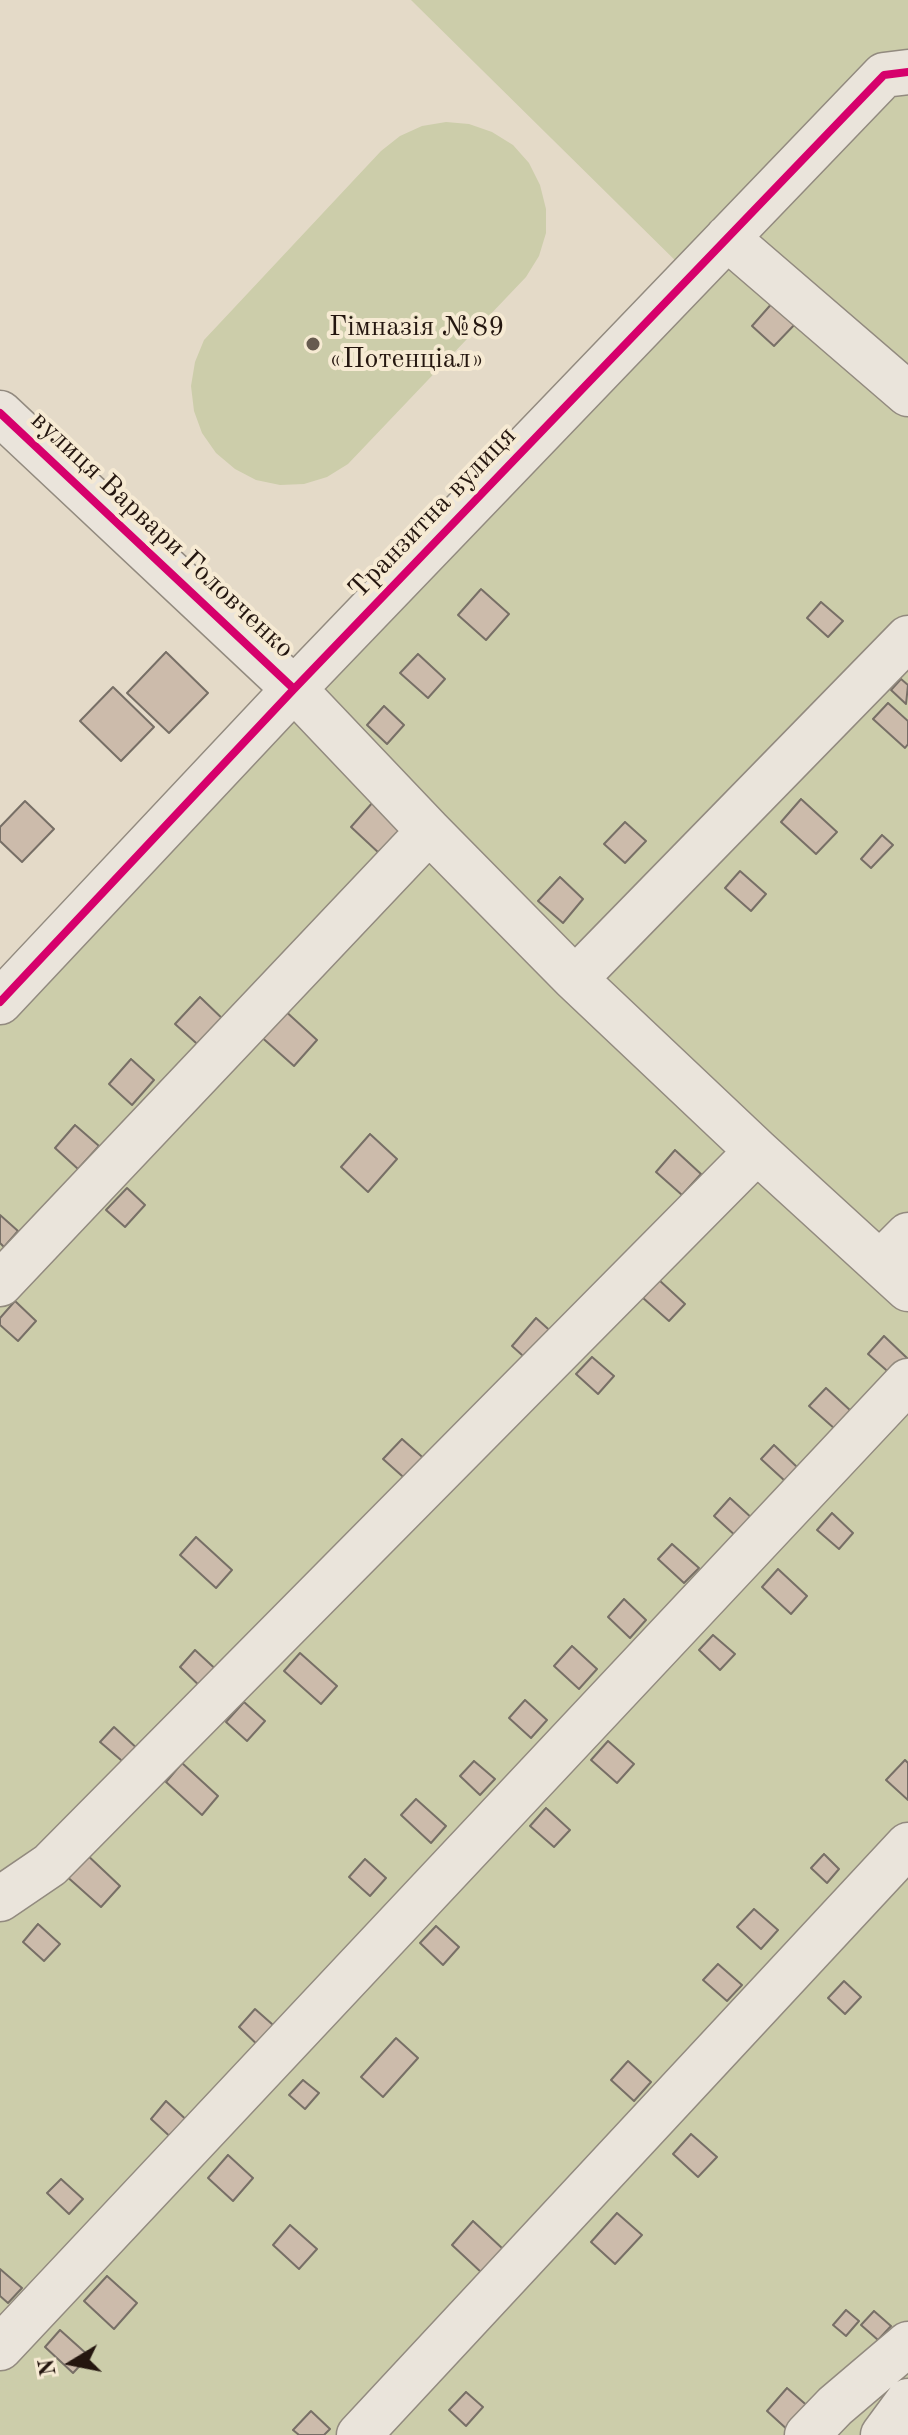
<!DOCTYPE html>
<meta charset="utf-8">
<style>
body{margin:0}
#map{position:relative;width:908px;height:2435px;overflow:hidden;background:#e4dac8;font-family:"Old Standard TT",serif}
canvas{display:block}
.north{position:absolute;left:32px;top:2323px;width:80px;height:80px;-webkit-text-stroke:6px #f6ead3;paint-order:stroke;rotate:260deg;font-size:22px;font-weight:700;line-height:32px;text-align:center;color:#24160f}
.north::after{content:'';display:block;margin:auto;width:28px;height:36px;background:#24160f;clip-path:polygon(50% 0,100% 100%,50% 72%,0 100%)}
</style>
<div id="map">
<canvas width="908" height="2435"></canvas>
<div class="north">N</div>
</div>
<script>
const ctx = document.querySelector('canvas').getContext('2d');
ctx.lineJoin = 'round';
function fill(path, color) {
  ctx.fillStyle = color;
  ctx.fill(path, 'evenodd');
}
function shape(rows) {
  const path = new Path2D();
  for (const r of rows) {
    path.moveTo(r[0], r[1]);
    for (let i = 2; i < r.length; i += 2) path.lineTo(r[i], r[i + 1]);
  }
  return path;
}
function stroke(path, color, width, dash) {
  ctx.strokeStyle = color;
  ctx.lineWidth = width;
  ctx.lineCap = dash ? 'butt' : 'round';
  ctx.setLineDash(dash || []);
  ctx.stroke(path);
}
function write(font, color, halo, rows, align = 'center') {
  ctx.font = font + ' "Old Standard TT",serif';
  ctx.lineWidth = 8;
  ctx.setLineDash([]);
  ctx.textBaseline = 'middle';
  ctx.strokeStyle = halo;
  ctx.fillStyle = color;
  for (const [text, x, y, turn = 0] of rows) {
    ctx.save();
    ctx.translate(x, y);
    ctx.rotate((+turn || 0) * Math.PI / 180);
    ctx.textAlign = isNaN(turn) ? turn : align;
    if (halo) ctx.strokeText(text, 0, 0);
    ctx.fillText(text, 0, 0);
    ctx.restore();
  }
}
fill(shape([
 [411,0,908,0,908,2435,0,2435,0,1002,691,276],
 [446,122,469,124,492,132,513,145,529,163,540,185,546,209,546,233,539,256,526,277,348,464,327,477,304,484,280,485,256,480,235,469,216,453,202,433,194,411,191,386,195,362,204,340,381,151,400,136,422,126]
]), '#cccdaa');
const building = shape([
 [774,301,797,322,774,346,752,326,774,301],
 [481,589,509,614,486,640,458,615,481,589],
 [821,602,843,621,828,637,807,618,821,602],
 [166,652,208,693,169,733,127,693,166,652],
 [418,654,445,679,428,698,400,673,418,654],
 [901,679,908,685,906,704,891,690,901,679],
 [113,687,154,727,121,761,80,721,113,687],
 [888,703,908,721,908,744,905,748,873,719,888,703],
 [384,706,404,725,387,744,367,725,384,706],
 [801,799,837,832,816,854,781,822,801,799],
 [25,801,54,829,22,862,0,841,0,827,25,801],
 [373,802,403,829,380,854,351,827,373,802],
 [625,822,646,841,625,863,604,844,625,822],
 [882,835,893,845,871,868,861,859,882,835],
 [740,871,766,894,751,911,725,888,740,871],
 [560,877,583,899,563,923,538,901,560,877],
 [200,997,229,1025,205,1051,175,1024,200,997],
 [282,1008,317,1040,294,1066,258,1034,282,1008],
 [131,1059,154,1080,132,1105,109,1084,131,1059],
 [75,1125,99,1146,78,1169,55,1148,75,1125],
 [370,1134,397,1159,368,1192,341,1167,370,1134],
 [675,1150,701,1174,682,1195,656,1172,675,1150],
 [127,1188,145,1205,125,1227,106,1210,127,1188],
 [0,1215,18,1231,4,1247,0,1243,0,1215],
 [659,1280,685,1304,669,1321,643,1298,659,1280],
 [15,1301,36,1321,18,1341,0,1325,0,1318,15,1301],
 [536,1318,556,1336,532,1364,512,1346,536,1318],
 [884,1336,908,1359,893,1376,868,1354,884,1336],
 [592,1357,614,1376,598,1394,576,1374,592,1357],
 [826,1388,851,1411,835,1429,809,1406,826,1388],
 [402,1439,429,1463,410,1483,383,1459,402,1439],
 [774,1445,797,1467,785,1481,761,1459,774,1445],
 [730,1498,754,1520,738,1538,714,1516,730,1498],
 [832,1513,853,1533,839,1549,817,1530,832,1513],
 [196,1537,232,1570,216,1588,180,1555,196,1537],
 [672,1544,699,1568,684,1583,658,1559,672,1544],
 [778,1569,807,1596,791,1614,762,1587,778,1569],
 [624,1599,646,1620,630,1638,608,1617,624,1599],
 [713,1635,735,1654,720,1670,699,1650,713,1635],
 [572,1646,597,1669,579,1689,554,1666,572,1646],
 [195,1650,222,1675,206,1692,180,1667,195,1650],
 [300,1653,337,1686,321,1704,284,1671,300,1653],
 [525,1700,547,1720,531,1738,509,1718,525,1700],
 [244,1702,265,1721,247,1741,226,1722,244,1702],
 [114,1727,141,1752,128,1766,100,1742,114,1727],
 [608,1741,634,1764,617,1783,591,1760,608,1741],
 [905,1760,908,1763,908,1800,886,1780,905,1760],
 [474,1761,495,1779,480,1795,460,1776,474,1761],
 [182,1763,218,1796,202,1815,166,1782,182,1763],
 [416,1799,446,1826,431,1843,401,1815,416,1799],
 [546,1808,570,1830,554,1847,530,1826,546,1808],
 [84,1852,120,1886,101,1907,64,1874,84,1852],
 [824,1854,839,1869,827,1883,811,1868,824,1854],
 [365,1859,386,1878,370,1896,349,1877,365,1859],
 [754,1909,778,1930,761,1949,737,1927,754,1909],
 [38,1924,60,1944,44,1961,23,1942,38,1924],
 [436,1926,459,1947,443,1965,420,1943,436,1926],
 [718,1964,742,1985,727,2001,703,1980,718,1964],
 [844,1981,861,1997,845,2014,828,1998,844,1981],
 [255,2009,281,2032,264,2051,239,2027,255,2009],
 [396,2038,418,2058,383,2097,361,2077,396,2038],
 [628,2061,651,2082,634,2101,611,2080,628,2061],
 [303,2080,319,2093,305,2109,289,2095,303,2080],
 [166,2101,192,2125,176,2142,151,2119,166,2101],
 [691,2134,717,2157,698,2177,673,2154,691,2134],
 [228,2155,253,2178,233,2201,208,2178,228,2155],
 [61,2179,83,2199,69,2214,47,2193,61,2179],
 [617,2213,642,2235,615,2264,591,2242,617,2213],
 [473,2221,503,2249,482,2273,452,2245,473,2221],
 [290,2225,317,2249,299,2269,273,2245,290,2225],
 [0,2269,22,2288,8,2303,0,2296,0,2269],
 [107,2276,137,2303,114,2329,84,2301,107,2276],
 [846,2310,859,2321,846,2336,833,2325,846,2310],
 [874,2311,891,2326,878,2340,861,2325,874,2311],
 [60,2330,89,2356,73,2373,45,2347,60,2330],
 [787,2388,811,2409,790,2432,767,2411,787,2388],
 [466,2392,483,2407,466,2426,449,2410,466,2392],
 [311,2411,330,2429,324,2435,299,2435,293,2430,311,2411]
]);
fill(building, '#ccbbab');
stroke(building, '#776f66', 2);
const minor = shape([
 [727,238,908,394],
 [0,413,294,689,429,831,575,979,757,1151,908,1289],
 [575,979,908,638],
 [0,1002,294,689,884,75,908,72],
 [880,1263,908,1235],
 [0,1284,429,831],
 [0,1899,50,1865,757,1151],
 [0,2348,908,1381],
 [359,2435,908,1845],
 [807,2435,835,2406,908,2344],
 [883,2435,908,2401]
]);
stroke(minor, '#928a7f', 47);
stroke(minor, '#eae4db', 44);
stroke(shape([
 [0,413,294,689],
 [0,1002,294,689,884,75,908,72]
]), '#d6006c', 8);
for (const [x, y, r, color] of [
 [313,344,8,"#675b50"]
]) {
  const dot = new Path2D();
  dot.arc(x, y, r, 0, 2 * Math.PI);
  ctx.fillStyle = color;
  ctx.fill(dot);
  stroke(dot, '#f6ead3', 3);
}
write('28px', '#24160f', '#f6ead3', [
 ["Гімназія №89",329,328],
 ["«Потенціал»",329,360]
], 'left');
write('28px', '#24160f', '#f6ead3', [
 ["Транзитна вулиця",433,513,-46],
 ["вулиця Варвари Головченко",162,535,43]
]);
</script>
